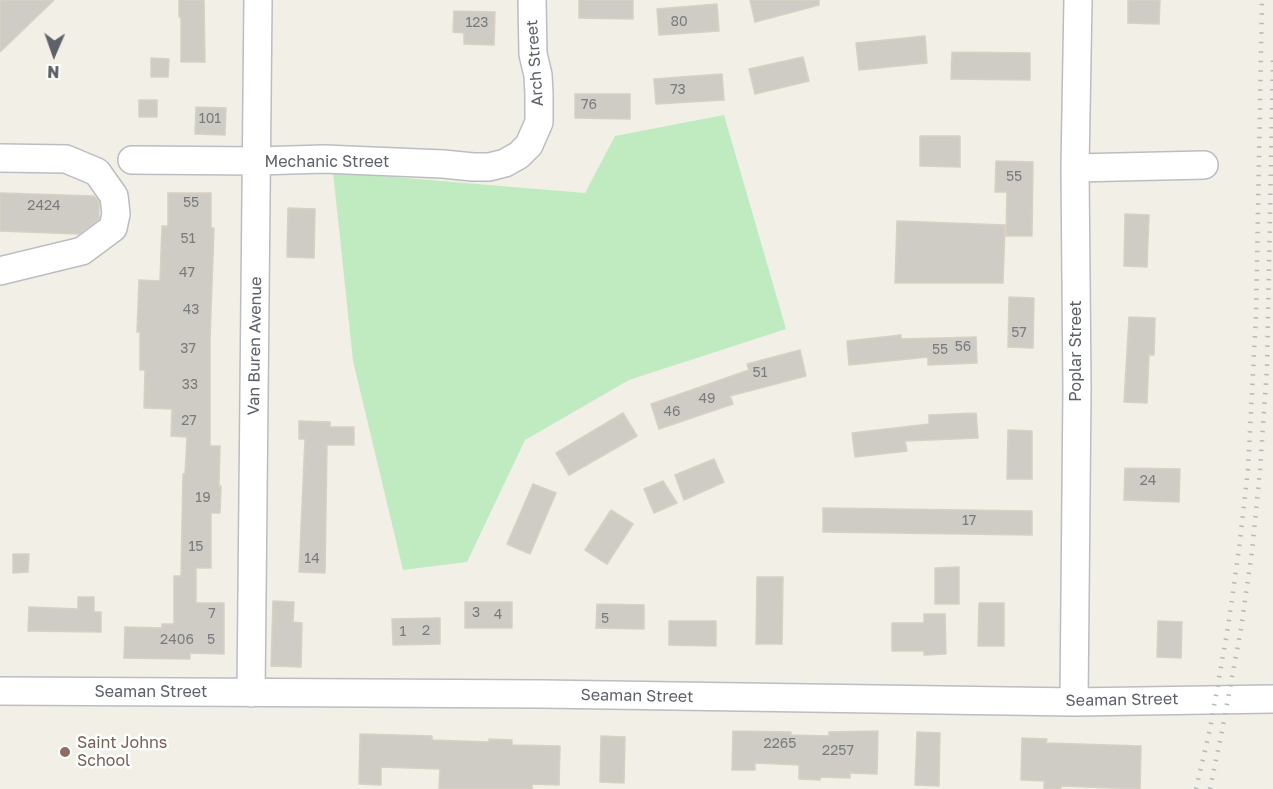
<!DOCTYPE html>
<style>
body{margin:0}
#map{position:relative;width:1273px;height:789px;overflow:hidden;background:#f1efe6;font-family:"Golos Text",sans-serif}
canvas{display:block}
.north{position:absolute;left:24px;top:24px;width:60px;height:60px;-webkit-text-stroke:4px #fff;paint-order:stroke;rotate:182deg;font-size:16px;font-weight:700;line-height:24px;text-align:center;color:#5d6168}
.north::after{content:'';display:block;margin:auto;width:21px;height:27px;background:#5d6168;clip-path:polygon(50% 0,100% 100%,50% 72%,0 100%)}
</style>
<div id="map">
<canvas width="1273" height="789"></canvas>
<div class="north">N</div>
</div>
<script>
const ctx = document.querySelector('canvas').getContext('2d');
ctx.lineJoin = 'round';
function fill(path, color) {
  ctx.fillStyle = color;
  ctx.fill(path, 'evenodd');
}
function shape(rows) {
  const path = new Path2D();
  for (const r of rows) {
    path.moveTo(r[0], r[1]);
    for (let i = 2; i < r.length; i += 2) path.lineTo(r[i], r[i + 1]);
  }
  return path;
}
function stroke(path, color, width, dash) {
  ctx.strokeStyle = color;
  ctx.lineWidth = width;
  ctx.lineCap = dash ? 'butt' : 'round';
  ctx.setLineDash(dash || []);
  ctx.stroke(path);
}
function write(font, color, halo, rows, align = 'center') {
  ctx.font = font + ' "Golos Text",sans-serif';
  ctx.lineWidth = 5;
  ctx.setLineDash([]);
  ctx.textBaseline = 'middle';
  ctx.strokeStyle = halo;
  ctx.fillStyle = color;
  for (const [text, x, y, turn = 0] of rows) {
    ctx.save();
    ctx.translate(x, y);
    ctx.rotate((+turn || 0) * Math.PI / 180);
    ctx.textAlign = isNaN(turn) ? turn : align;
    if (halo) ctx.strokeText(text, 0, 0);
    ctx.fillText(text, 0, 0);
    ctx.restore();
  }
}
fill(shape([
 [724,115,786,329,629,380,525,440,467,562,403,570,353,361,333,172,585,193,615,136]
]), '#c0ebc1');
const building = shape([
 [0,0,54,0,0,52,0,0],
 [179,0,204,0,205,62,181,62,181,17,179,17,179,0],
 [579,0,633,0,633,19,579,18,579,0],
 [750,0,819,0,819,5,755,22,750,0],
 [1128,0,1160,0,1159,24,1128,23,1128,0],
 [717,4,719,31,659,35,657,9,717,4],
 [454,11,495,12,494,45,464,44,464,33,453,32,454,11],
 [925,36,927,63,859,70,856,43,925,36],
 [952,52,1030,53,1030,80,951,79,952,52],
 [803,57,809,81,755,94,749,69,803,57],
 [151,58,169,59,168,77,151,77,151,58],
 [722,74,724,100,656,104,654,79,722,74],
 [575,94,630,94,630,119,575,118,575,94],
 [139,100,157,100,157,117,139,117,139,100],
 [196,107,226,108,225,135,195,134,196,107],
 [920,136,960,136,960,167,920,166,920,136],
 [996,161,1033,162,1032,236,1006,236,1007,192,995,192,996,161],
 [0,193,94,196,99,202,99,219,79,234,0,231,0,193],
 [168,193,211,193,211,228,214,228,210,339,210,446,220,446,219,486,221,486,220,513,211,513,211,568,196,568,196,603,224,603,224,654,190,653,190,659,124,658,125,627,162,628,162,624,174,624,174,576,181,576,183,474,185,474,187,437,171,436,172,409,144,408,145,370,140,370,140,332,137,332,139,280,160,281,162,226,168,226,168,193],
 [288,208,315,209,314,258,287,257,288,208],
 [1125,214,1149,215,1147,267,1124,266,1125,214],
 [897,221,1005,225,1003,283,895,283,897,221],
 [1009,297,1034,298,1033,348,1008,347,1009,297],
 [1129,317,1155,318,1154,355,1149,355,1147,403,1124,402,1129,317],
 [901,335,901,339,976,337,977,363,928,365,928,357,849,365,847,341,901,335],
 [800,350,806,376,730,396,733,404,659,429,651,404,749,370,747,364,800,350],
 [623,413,637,436,569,475,556,453,623,413],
 [976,413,978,438,905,441,907,451,855,457,852,433,929,424,929,415,976,413],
 [299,421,330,422,330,427,354,427,354,445,327,445,325,573,299,572,305,439,299,439,299,421],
 [1008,430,1032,431,1032,479,1007,479,1008,430],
 [714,459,724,482,684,500,675,475,714,459],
 [1125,468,1180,469,1179,502,1124,500,1125,468],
 [663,481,677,503,654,513,644,489,663,481],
 [533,484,556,493,530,554,507,544,533,484],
 [823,508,1032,511,1032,535,823,532,823,508],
 [611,510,633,524,607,564,585,550,611,510],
 [13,554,29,554,28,572,13,573,13,554],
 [959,567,959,604,935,604,935,568,959,567],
 [757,577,783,577,782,644,756,644,757,577],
 [78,597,94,597,94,612,101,612,101,632,28,631,29,607,78,609,78,597],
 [273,601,294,602,293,622,302,623,301,667,271,666,273,601],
 [465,602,512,602,512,628,465,628,465,602],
 [979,603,1004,603,1004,646,978,646,979,603],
 [597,604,644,605,644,629,596,628,597,604],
 [924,614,945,614,946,654,924,655,924,651,892,651,892,623,924,623,924,614],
 [440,618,440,644,393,645,392,619,440,618],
 [669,621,716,621,716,646,669,645,669,621],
 [1158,621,1182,622,1181,658,1157,657,1158,621],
 [733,731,791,732,791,735,829,736,829,732,878,731,877,774,850,773,850,778,820,777,820,780,799,779,799,765,755,763,755,770,732,770,733,731],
 [917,732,940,733,939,786,915,785,917,732],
 [360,734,432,736,432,740,489,742,489,739,512,740,512,745,560,746,559,785,532,784,532,789,439,789,440,769,381,767,381,785,359,784,360,734],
 [601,736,625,737,624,783,600,782,601,736],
 [1022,738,1047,739,1046,743,1141,746,1140,789,1061,786,1061,789,1044,789,1044,781,1021,780,1022,738]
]);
fill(building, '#ceccc4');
stroke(building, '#d7d1c3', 1.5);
const minor = shape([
 [0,158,66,159,97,172,114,196,116,214,113,228,82,251,0,271],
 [132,160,257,161,324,159,443,164,473,167,489,167,505,163,519,155,529,145,539,122,539,94,538,75,533,54,532,0],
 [1075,168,1204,165],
 [0,691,543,694,1074,702,1273,699],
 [251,693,258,0],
 [1074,702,1077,389,1075,168,1078,0]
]);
stroke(minor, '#babdc2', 30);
stroke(minor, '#fff', 27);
stroke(shape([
 [1196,789,1210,729,1228,627,1239,549,1248,469,1256,315,1262,0],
 [1210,789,1222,731,1241,629,1252,551,1260,470,1267,368,1273,58]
]), '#b7b8b9', 4.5, [1.5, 8]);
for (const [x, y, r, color] of [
 [65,752,6,"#8d6e63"]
]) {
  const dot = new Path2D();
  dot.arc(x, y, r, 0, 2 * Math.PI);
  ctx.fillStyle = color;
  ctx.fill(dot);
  stroke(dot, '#fff', 2);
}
write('14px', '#797c7f', null, [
 ["80",679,22],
 ["123",477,23],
 ["73",678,90],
 ["76",589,105],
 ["101",210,119],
 ["55",1014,177],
 ["55",191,203],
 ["2424",44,206],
 ["51",188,239],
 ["47",187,273],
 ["43",191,310],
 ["57",1019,333],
 ["56",963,347],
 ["37",188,349],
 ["55",940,350],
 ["51",760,373],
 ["33",190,385],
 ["49",707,399],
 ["46",672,412],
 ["27",189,421],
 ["24",1148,481],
 ["19",203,498],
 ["17",969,521],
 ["15",196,547],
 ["14",312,559],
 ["3",476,613],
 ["7",212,614],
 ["4",498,615],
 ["5",605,619],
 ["2",426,631],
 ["1",403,632],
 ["2406",177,640],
 ["5",211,640],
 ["2265",780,744],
 ["2257",838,751]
]);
write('16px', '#5d6168', '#fff', [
 ["Arch Street",535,63,-94],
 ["Mechanic Street",327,162],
 ["Van Buren Avenue",255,346,-89],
 ["Poplar Street",1076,351,-90],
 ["Seaman Street",151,692],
 ["Seaman Street",637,696,1],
 ["Seaman Street",1122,700,-1]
]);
write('16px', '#785e54', '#fff', [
 ["Saint Johns",77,743],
 ["School",77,761]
], 'left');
</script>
